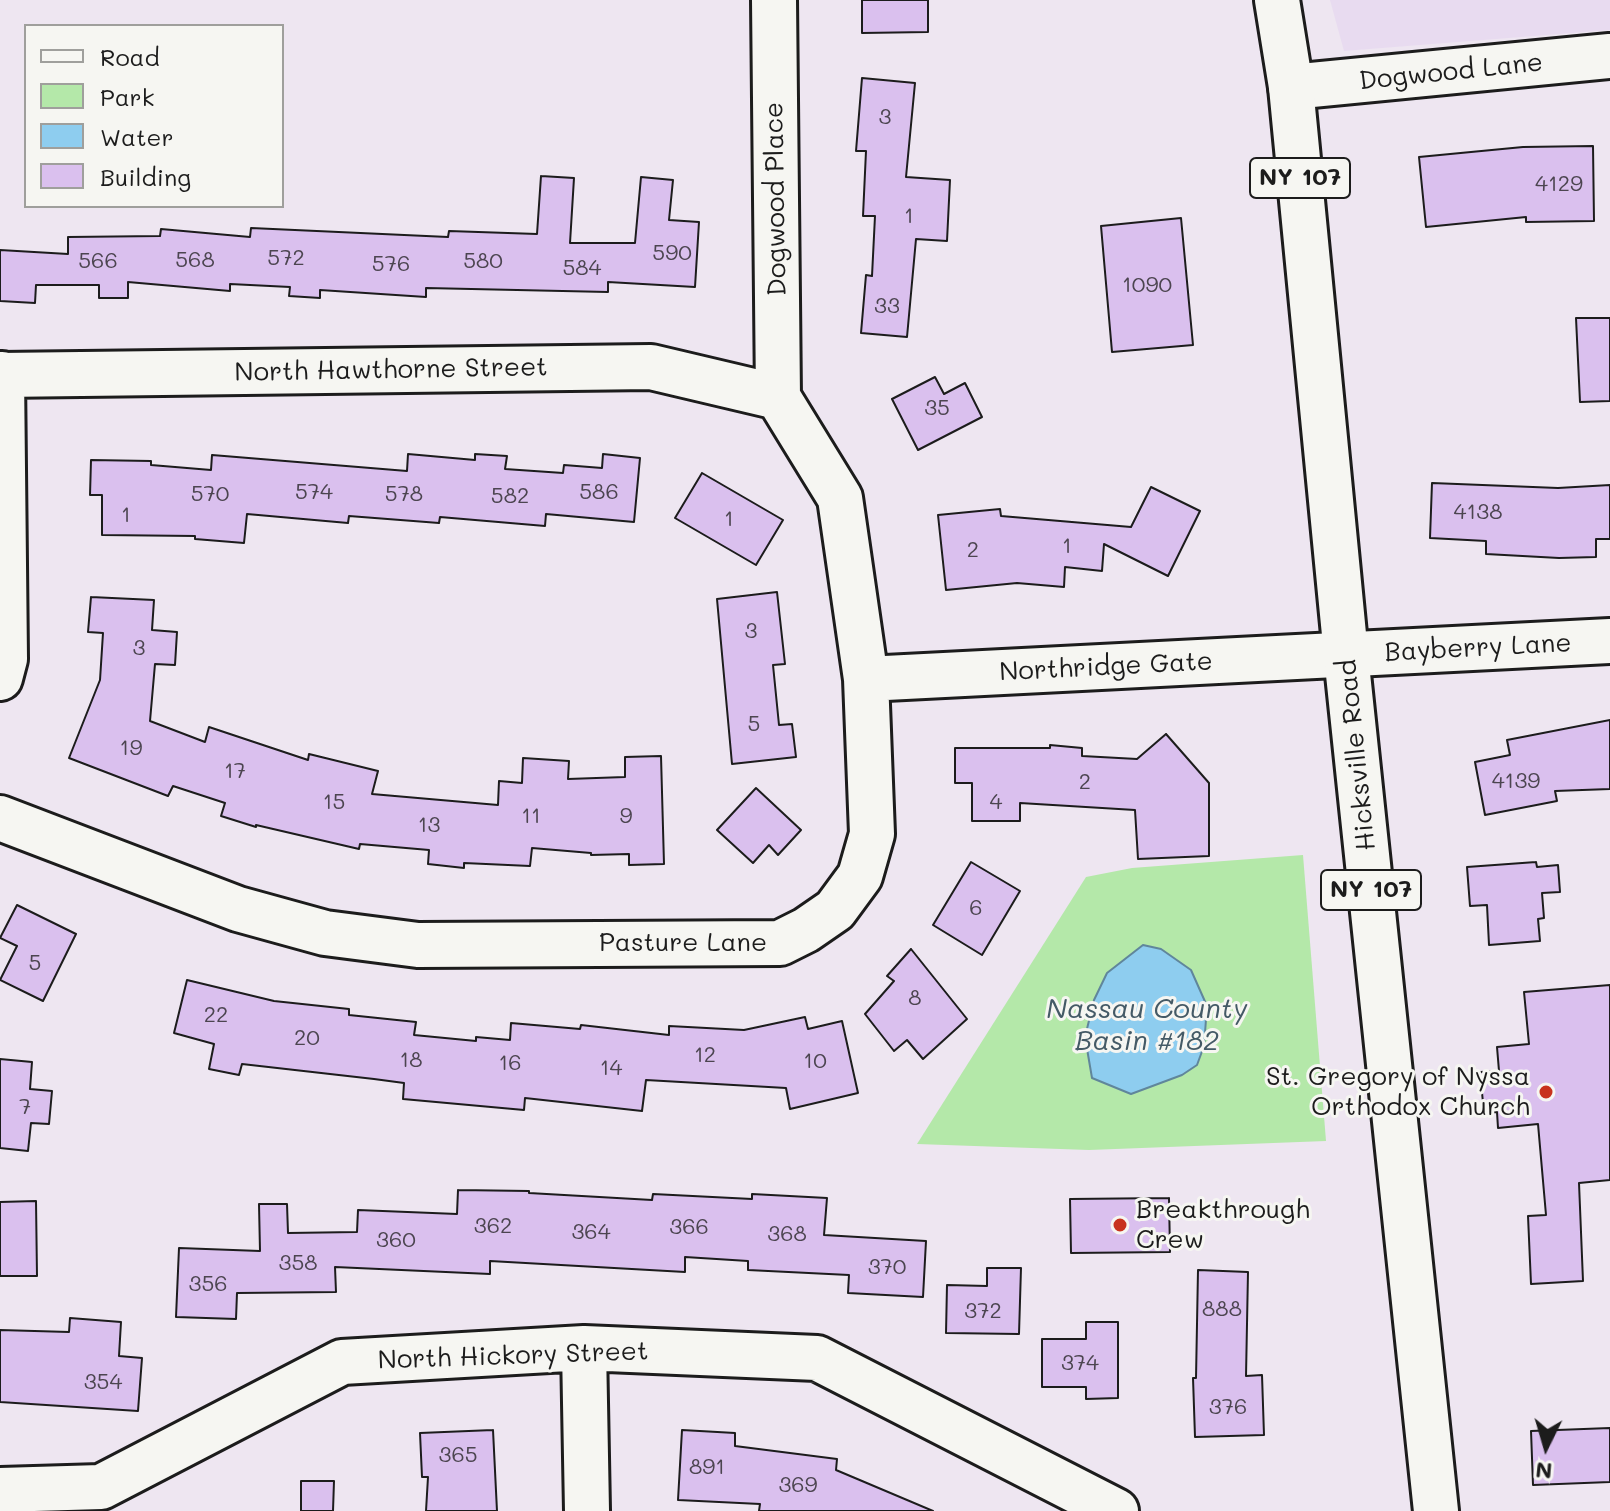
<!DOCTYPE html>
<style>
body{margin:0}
#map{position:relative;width:1610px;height:1511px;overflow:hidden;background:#eee6f1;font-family:Mali,sans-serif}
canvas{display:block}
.legend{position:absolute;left:24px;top:24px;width:260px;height:184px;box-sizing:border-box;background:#f6f6f2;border:2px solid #9f9f9c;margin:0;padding:10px 14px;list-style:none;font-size:24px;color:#1c1c1c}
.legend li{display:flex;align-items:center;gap:16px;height:40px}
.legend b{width:40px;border:2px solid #9f9f9c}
.north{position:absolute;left:1506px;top:1407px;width:80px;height:80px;-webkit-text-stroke:6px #f6f6f2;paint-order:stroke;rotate:185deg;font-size:22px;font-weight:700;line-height:32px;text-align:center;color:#1c1c1c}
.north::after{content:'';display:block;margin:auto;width:28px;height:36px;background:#1c1c1c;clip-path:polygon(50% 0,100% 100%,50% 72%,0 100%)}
</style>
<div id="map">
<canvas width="1610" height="1511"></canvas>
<ul class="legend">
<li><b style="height:10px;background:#f6f6f2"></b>Road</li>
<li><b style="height:22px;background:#b4e8a9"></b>Park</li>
<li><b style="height:22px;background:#8ecdef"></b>Water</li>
<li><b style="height:22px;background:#dac0ee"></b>Building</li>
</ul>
<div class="north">N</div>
</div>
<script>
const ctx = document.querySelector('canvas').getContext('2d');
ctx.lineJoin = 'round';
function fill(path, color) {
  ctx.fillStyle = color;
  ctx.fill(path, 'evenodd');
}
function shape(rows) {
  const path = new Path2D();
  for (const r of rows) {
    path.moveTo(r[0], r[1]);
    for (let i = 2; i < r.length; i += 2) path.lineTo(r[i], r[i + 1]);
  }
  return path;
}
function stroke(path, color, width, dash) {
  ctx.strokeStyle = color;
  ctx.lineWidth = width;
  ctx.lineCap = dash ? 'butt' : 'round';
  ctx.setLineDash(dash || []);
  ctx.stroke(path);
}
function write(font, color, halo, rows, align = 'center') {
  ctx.font = font + ' Mali,sans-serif';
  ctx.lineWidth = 6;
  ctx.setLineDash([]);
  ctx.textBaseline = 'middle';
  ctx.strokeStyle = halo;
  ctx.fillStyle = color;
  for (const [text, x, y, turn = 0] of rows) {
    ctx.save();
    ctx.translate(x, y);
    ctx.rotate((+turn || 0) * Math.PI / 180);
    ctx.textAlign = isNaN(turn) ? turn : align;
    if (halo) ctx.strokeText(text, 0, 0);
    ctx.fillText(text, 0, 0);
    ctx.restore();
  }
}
fill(shape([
 [1330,0,1610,0,1610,30,1344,51]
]), '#e8dbf0');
fill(shape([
 [1303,855,1326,1141,1089,1150,917,1144,1086,877,1132,868]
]), '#b4e8a9');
const water = shape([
 [1143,945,1161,949,1191,970,1207,1006,1204,1046,1197,1065,1182,1075,1131,1094,1092,1078,1085,1037,1094,1000,1107,973,1143,945]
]);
fill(water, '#8ecdef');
stroke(water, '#60869b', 2);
const building = shape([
 [862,0,928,0,928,32,862,33,862,0],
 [862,78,915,83,906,177,950,180,947,241,916,239,907,337,861,333,866,275,872,276,875,216,863,216,866,151,856,151,862,78],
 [1593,146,1594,221,1526,222,1526,217,1426,227,1419,157,1523,147,1593,146],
 [541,176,574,178,570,243,635,243,641,177,673,180,669,220,699,222,695,287,608,282,608,292,426,288,426,297,320,290,320,298,289,296,290,287,230,284,230,291,128,282,128,298,99,298,99,285,36,285,35,303,0,301,0,250,68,254,68,237,160,236,161,229,250,237,251,228,448,237,449,231,537,234,541,176],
 [1181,218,1193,345,1112,352,1101,226,1181,218],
 [1576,318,1610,318,1610,401,1580,402,1576,318],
 [935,377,944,394,965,383,982,417,918,450,892,399,935,377],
 [408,454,475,460,475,454,507,456,505,469,563,473,564,465,602,468,603,454,640,458,634,522,546,514,545,526,440,517,439,523,349,516,348,523,247,514,244,543,195,539,195,536,102,535,102,495,90,495,91,460,151,461,151,465,211,470,212,455,407,471,408,454],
 [702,473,783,520,756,565,675,518,702,473],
 [1432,483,1558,488,1610,485,1610,539,1596,539,1596,557,1559,558,1486,554,1486,541,1430,538,1432,483],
 [1151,487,1200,511,1168,576,1104,544,1102,571,1065,567,1064,587,1017,583,946,590,938,515,1000,509,1001,516,1131,527,1151,487],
 [777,592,785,664,773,665,779,725,792,724,796,757,732,764,717,599,777,592],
 [91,597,154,600,152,630,177,632,175,665,155,664,150,721,205,742,209,727,308,760,309,754,378,771,372,794,498,805,499,781,522,783,523,758,569,761,568,779,625,777,625,757,661,756,664,864,629,865,629,854,591,855,591,853,532,848,530,866,464,863,464,868,428,864,429,850,360,844,359,849,256,825,256,827,221,816,225,803,173,786,168,796,69,758,100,680,103,633,88,632,91,597],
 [1610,720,1610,789,1555,791,1557,801,1485,815,1475,762,1510,755,1507,740,1610,720],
 [1166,734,1209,783,1209,856,1138,859,1135,810,1020,803,1020,821,972,821,972,783,955,783,955,748,1050,748,1050,745,1082,748,1082,756,1137,759,1166,734],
 [756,788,801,830,778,855,769,845,753,863,717,830,756,788],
 [971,862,1020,891,982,955,933,925,971,862],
 [1536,862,1537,867,1558,865,1560,892,1542,893,1544,918,1538,919,1540,941,1489,945,1487,905,1470,906,1467,867,1536,862],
 [17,905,76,934,43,1001,0,980,17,946,0,938,17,905],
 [911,949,967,1019,923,1059,907,1040,894,1051,865,1014,894,981,887,976,911,949],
 [187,980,274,1001,349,1009,349,1015,416,1022,414,1035,476,1041,476,1037,510,1040,511,1023,580,1029,581,1025,669,1035,669,1026,744,1030,805,1017,808,1029,842,1021,858,1093,790,1109,786,1088,646,1080,642,1111,525,1098,524,1110,403,1099,404,1083,374,1079,242,1064,239,1075,209,1069,214,1044,174,1033,187,980],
 [1610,985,1610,1180,1579,1183,1583,1281,1531,1284,1528,1216,1546,1215,1538,1124,1498,1128,1497,1112,1484,1113,1480,1072,1499,1071,1497,1047,1529,1044,1524,992,1610,985],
 [0,1059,32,1062,30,1089,52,1091,49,1124,31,1123,28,1151,0,1148,0,1059],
 [458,1190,529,1191,529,1193,652,1200,653,1194,752,1199,752,1194,827,1198,824,1235,926,1241,923,1297,848,1293,849,1275,748,1270,748,1261,685,1257,685,1272,490,1261,490,1274,335,1267,336,1292,237,1293,236,1319,176,1317,179,1248,260,1251,259,1204,287,1204,288,1233,357,1232,358,1210,457,1214,458,1190],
 [1169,1198,1170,1252,1071,1253,1070,1199,1169,1198],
 [36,1201,37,1276,0,1276,0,1202,36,1201],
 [987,1268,1021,1268,1019,1334,946,1333,947,1285,987,1286,987,1268],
 [1198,1270,1248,1272,1246,1376,1262,1375,1264,1435,1195,1437,1193,1378,1196,1378,1198,1270],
 [70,1318,121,1322,119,1356,142,1358,138,1411,0,1402,0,1330,69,1332,70,1318],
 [1086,1322,1118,1322,1118,1398,1086,1399,1086,1387,1042,1387,1042,1339,1086,1339,1086,1322],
 [1610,1428,1610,1482,1533,1485,1531,1431,1610,1428],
 [493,1430,497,1511,426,1511,428,1477,422,1477,420,1433,493,1430],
 [682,1430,735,1433,735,1446,837,1459,836,1470,933,1511,759,1511,760,1504,678,1500,682,1430],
 [301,1481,334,1481,333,1511,301,1511,301,1481]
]);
fill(building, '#dac0ee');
stroke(building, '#1c1c1c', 2);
const minor = shape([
 [774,0,778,397],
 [1291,87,1610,56],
 [0,375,651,367,778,397],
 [0,678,5,659,2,374],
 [866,679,1610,641],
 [0,818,238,909,325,933,418,945,780,943,806,930,835,910,860,876,872,834,866,679,840,498,778,397],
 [584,1348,587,1511],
 [0,1490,101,1487,342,1362,584,1348,817,1358,1116,1511]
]);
const major = shape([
 [1277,0,1291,87,1346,655,1436,1511]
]);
stroke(minor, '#1c1c1c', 50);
stroke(major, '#1c1c1c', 50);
stroke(minor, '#f6f6f2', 44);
stroke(major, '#f6f6f2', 44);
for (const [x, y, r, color] of [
 [1546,1092,8,"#c8321e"],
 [1120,1225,8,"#c8321e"]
]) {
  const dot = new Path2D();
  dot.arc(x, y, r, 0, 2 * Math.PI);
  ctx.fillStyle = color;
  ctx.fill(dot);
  stroke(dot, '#f6f6f2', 3);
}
write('22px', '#4c4550', null, [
 ["3",885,117],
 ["4129",1559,184],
 ["1",909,216],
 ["590",672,253],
 ["572",286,258],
 ["568",195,260],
 ["566",98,261],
 ["580",483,261],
 ["576",391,264],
 ["584",582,268],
 ["1090",1147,285],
 ["33",887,306],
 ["35",937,408],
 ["574",314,492],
 ["586",599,492],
 ["570",210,494],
 ["578",404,494],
 ["582",510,496],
 ["4138",1478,512],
 ["1",126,515],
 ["1",729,519],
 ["1",1067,546],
 ["2",973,550],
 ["3",751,631],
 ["3",139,648],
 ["5",754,724],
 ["19",131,748],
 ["17",235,771],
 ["4139",1516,781],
 ["2",1085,782],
 ["15",334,802],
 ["4",996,802],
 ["11",531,816],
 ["9",626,816],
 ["13",429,825],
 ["6",976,908],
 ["5",35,963],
 ["8",915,998],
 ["22",216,1015],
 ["20",307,1038],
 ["12",705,1055],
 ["18",411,1060],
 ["10",815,1061],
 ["16",510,1063],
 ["14",611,1068],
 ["7",25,1107],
 ["362",493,1226],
 ["366",689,1227],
 ["364",591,1232],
 ["368",787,1234],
 ["360",396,1240],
 ["358",298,1263],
 ["370",887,1267],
 ["356",208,1284],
 ["888",1222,1309],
 ["372",983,1311],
 ["374",1080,1363],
 ["354",103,1382],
 ["376",1228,1407],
 ["365",458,1455],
 ["891",707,1467],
 ["369",798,1485]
]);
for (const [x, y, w] of [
 [1300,178,100],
 [1371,890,100]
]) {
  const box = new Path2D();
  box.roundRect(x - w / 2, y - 20, w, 40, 6);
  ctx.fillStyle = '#f6f6f2';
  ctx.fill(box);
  stroke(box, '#1c1c1c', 2);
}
write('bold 24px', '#1c1c1c', null, [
 ["NY 107",1300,178],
 ["NY 107",1371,890]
]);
write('26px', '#1c1c1c', '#f6f6f2', [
 ["Dogwood Lane",1451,72,-6],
 ["Dogwood Place",776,199,-91],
 ["North Hawthorne Street",391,370,-1],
 ["Bayberry Lane",1478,648,-3],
 ["Northridge Gate",1106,667,-3],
 ["Hicksville Road",1357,755,-96],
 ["Pasture Lane",683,943],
 ["North Hickory Street",513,1356,-2]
]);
write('26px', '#1c1c1c', '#f6f6f2', [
 ["St. Gregory of Nyssa",1530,1077],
 ["Orthodox Church",1530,1107],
 ["Breakthrough",1136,1210,"left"],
 ["Crew",1136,1240,"left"]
], 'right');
write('italic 28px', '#445a66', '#f6f6f2', [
 ["Nassau County",1147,1009],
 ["Basin #182",1147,1041]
]);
</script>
